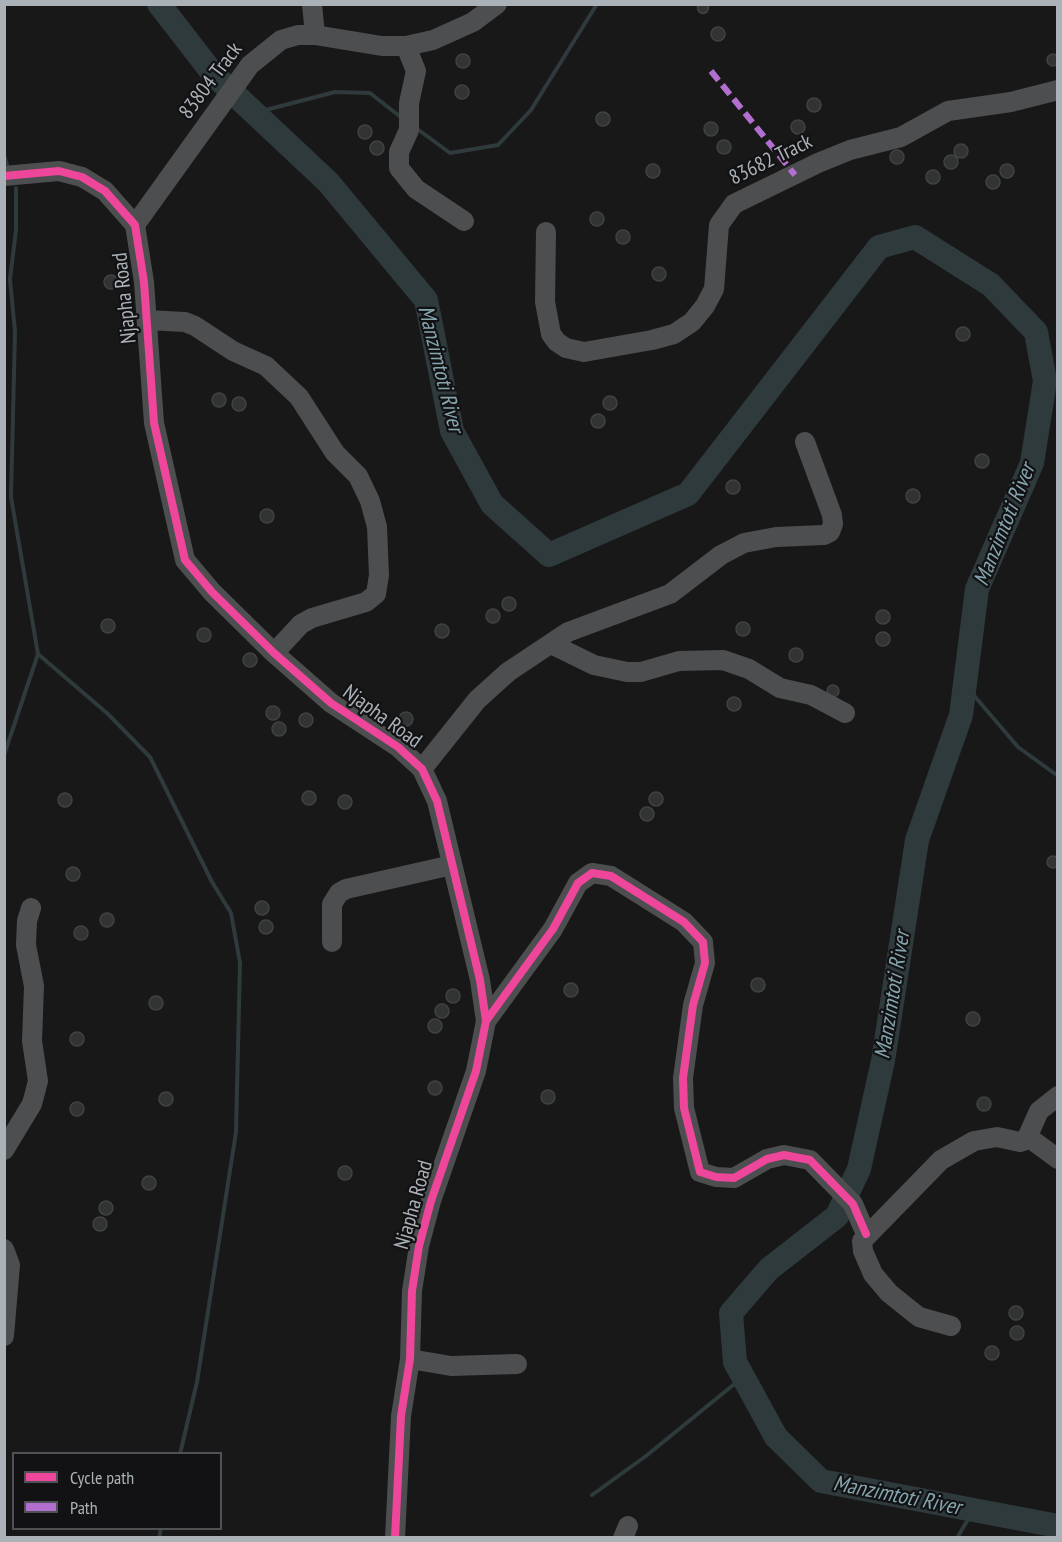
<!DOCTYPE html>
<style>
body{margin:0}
#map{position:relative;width:1062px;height:1542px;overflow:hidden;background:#181818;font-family:"PT Sans Narrow",sans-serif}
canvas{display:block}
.frame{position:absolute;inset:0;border:6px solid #abb2b7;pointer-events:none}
.legend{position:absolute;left:12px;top:1452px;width:210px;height:78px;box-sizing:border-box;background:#121214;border:2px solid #4f5255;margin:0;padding:8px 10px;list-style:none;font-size:18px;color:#abb2b7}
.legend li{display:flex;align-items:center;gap:12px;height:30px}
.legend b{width:30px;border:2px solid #4f5255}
</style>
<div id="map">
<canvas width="1062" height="1542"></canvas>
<div class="frame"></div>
<ul class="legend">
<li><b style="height:8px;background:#ed469a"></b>Cycle path</li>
<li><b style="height:8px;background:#b36fd0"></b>Path</li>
</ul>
</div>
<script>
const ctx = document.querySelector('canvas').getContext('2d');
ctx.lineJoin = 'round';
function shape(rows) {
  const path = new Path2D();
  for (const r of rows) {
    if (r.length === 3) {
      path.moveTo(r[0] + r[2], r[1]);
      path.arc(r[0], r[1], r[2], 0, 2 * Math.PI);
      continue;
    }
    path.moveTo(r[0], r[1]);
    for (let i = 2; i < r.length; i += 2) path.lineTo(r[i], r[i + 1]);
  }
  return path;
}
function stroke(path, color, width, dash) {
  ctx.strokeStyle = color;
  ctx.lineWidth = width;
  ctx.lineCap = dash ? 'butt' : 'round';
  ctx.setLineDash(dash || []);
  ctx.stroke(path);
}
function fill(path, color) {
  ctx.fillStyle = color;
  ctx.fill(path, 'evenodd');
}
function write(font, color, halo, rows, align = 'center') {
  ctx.font = font + ' "PT Sans Narrow",sans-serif';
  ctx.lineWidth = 4.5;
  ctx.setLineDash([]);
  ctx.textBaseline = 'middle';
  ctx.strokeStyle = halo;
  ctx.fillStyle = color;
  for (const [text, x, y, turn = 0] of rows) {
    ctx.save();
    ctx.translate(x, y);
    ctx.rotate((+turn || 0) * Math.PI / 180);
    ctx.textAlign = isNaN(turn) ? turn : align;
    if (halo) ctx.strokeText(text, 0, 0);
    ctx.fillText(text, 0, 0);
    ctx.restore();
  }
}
stroke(shape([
 [254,113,335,92,370,93,402,118],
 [416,128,450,153,498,145,531,110,597,4],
 [4,155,7,165],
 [16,188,16,230,10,279,15,332,11,497,38,654,108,714,150,757,212,882,231,913,240,963,236,1132,197,1382,180,1454],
 [965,685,1018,747,1058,776],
 [4,755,38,654],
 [592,1495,646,1456,743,1377],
 [159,1538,161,1528],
 [957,1538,974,1509]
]), '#2f3a3c', 4);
stroke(shape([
 [159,4,214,75,328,182,426,300,452,431,492,504,549,555,688,494,879,247,915,237,991,285,1036,332,1045,381,1032,463,977,589,961,715,917,840,883,1061,859,1169,837,1216,769,1269,731,1313,735,1362,776,1437,821,1481,1058,1526]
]), '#2f3a3c', 24);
const building = shape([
 [703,8,5.5],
 [718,34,7],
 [1053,60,6],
 [463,61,7],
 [462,92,7],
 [814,105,7],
 [603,119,7],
 [798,127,7],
 [711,129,7],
 [365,132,7],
 [724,147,7],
 [377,148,7],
 [961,151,7],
 [897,157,7],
 [951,162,7],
 [653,171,7],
 [1007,171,7],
 [933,177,7],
 [993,182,7],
 [597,219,7],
 [623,237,7],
 [659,274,7],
 [111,282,7],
 [963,334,7],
 [219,400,7],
 [610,403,7],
 [239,404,7],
 [598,421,7],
 [982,461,7],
 [733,487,7],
 [913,496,7],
 [267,516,7],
 [509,604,7],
 [493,616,7],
 [883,617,7],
 [108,626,7],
 [743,629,7],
 [442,631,7],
 [204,635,7],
 [883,639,7],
 [796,655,7],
 [250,660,7],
 [833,691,6],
 [734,704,7],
 [273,713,7],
 [406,719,7],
 [306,720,7],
 [279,729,7],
 [309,798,7],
 [656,799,7],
 [65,800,7],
 [345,802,7],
 [647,814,7],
 [1053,862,6],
 [73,874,7],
 [262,908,7],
 [107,920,7],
 [266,927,7],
 [81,933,7],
 [758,985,7],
 [571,990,7],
 [453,996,7],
 [156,1003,7],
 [442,1011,7],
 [973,1019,7],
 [435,1026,7],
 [77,1039,7],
 [435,1088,7],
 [548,1097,7],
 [166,1099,7],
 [984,1104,7],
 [77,1109,7],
 [345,1173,7],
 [149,1183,7],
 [106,1208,7],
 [100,1224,7],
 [1016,1313,7],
 [1017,1333,7],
 [992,1353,7]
]);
fill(building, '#323333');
stroke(building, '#414244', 1.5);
stroke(shape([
 [312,4,315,35],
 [406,46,416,71,409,103,409,130,399,152,399,168,416,189,464,221],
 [4,176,59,171,82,177,105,191,135,225,144,282,154,423,185,560,212,592,274,653,331,703,398,747,422,769,437,801,480,980,486,1021,476,1071,431,1201,419,1246,412,1291,410,1359,401,1416,395,1538],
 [135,225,250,65,281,40,298,35,315,35,382,46,406,46,433,40,473,22,497,4],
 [546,232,545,302,551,334,557,342,566,348,584,352,652,340,674,334,692,322,705,306,714,289,719,225,734,204,818,163,850,150,901,137,948,111,1011,102,1058,90],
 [147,320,185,322,195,326,233,351,266,366,299,397,335,453,358,476,370,501,377,527,379,575,376,594,366,602,312,618,301,624,274,653],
 [551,644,594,665,627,672,641,672,679,661,723,660,749,669,780,688,811,695,845,713],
 [422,769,477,700,508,672,568,632,670,594,721,555,744,543,776,537,824,535,830,532,833,524,832,515,805,442],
 [332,942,332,904,339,893,346,889,452,865],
 [486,1021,553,929,578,883,592,873,611,876,684,922,703,942,705,963,693,1005,683,1078,684,1108,700,1172,716,1177,734,1178,767,1159,784,1155,810,1160,853,1204,866,1234],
 [1028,1137,1058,1159],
 [4,1150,32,1104,38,1081,32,1041,34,986,26,945,27,921,31,908],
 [4,1249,10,1265,4,1336],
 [951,1326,919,1317,889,1293,873,1274,863,1251,862,1241,941,1160,974,1141,997,1137,1020,1142,1026,1140,1039,1111,1058,1096],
 [410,1359,451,1366,517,1364],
 [623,1538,628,1526]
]), '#4d4e50', 20);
stroke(shape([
 [711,71,795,175]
]), '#b36fd0', 6, [12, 6]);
stroke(shape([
 [4,176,59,171,82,177,105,191,135,225,144,282,154,423,185,560,212,592,274,653,331,703,398,747,422,769,437,801,480,980,486,1021,476,1071,431,1201,419,1246,412,1291,410,1359,401,1416,395,1538],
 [486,1021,553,929,578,883,592,873,611,876,684,922,703,942,705,963,693,1005,683,1078,684,1108,700,1172,716,1177,734,1178,767,1159,784,1155,810,1160,853,1204,866,1234]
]), '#ed469a', 8);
write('21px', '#abb2b7', '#121214', [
 ["83804 Track",211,81,-53],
 ["83682 Track",771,160,-26],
 ["Njapha Road",125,298,-96],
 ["Njapha Road",382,717,36],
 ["Njapha Road",414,1205,-74]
]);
write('italic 22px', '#85a5ae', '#121214', [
 ["Manzimtoti River",440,369,76],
 ["Manzimtoti River",1005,525,-68],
 ["Manzimtoti River",893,995,-81],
 ["Manzimtoti River",897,1496,11]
]);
</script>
